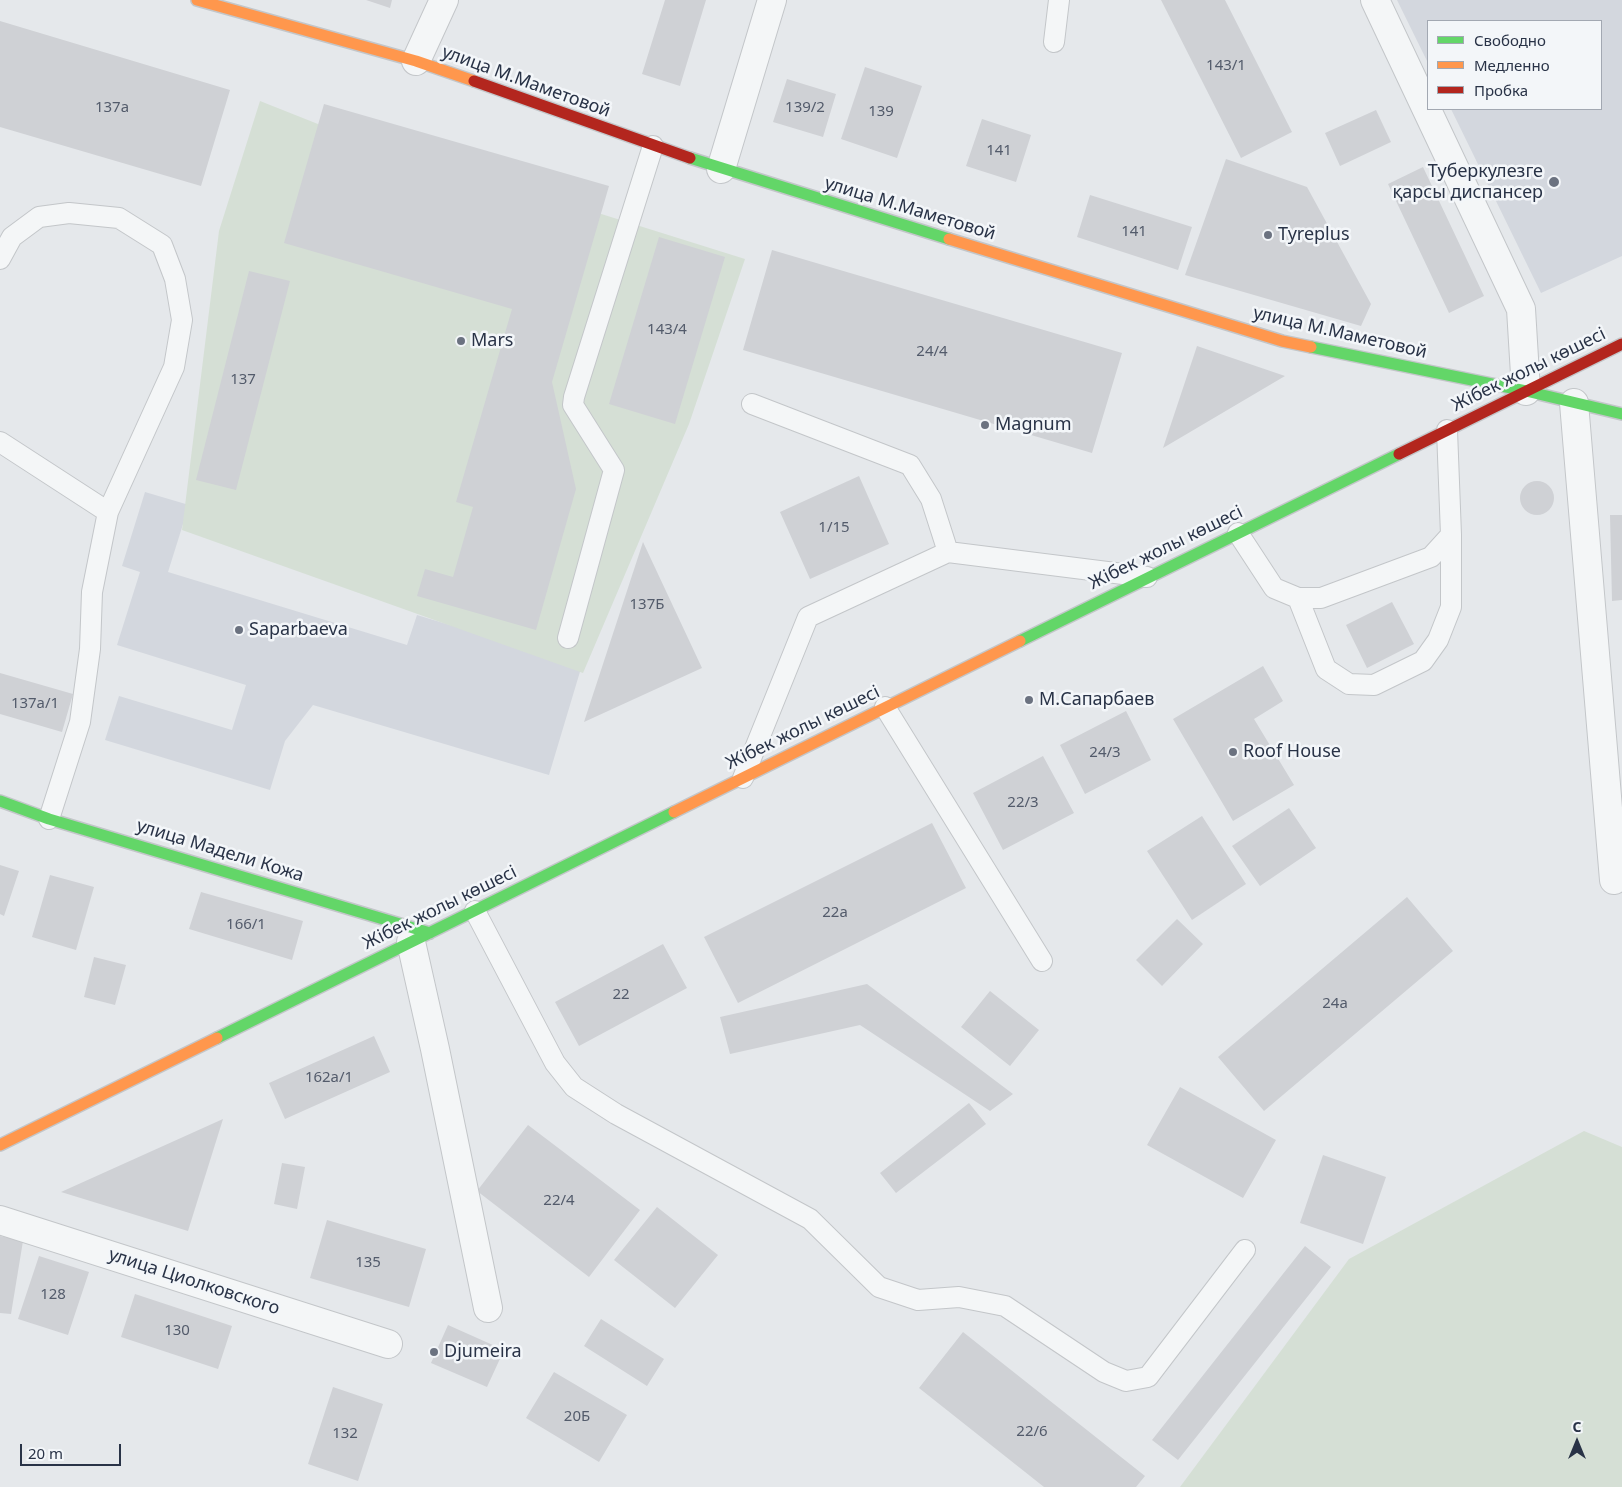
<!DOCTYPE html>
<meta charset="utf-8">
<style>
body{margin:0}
#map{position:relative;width:1622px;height:1487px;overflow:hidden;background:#e5e8eb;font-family:"Noto Sans",sans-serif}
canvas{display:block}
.legend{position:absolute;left:1427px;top:20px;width:175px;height:90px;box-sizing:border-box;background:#f3f6f9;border:1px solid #a2a8b2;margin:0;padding:6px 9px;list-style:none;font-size:15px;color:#293347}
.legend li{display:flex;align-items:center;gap:10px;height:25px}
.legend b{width:25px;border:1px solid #a2a8b2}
.north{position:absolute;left:1552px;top:1417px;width:50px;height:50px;-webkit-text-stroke:4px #f3f6f9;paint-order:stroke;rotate:0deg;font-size:14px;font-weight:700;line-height:20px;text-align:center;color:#293347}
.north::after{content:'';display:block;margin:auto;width:18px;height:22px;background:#293347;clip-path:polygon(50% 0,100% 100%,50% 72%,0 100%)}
.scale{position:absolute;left:20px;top:1444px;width:101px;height:22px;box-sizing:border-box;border:2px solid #293347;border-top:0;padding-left:6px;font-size:15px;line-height:18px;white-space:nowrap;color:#293347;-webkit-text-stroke:4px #f3f6f9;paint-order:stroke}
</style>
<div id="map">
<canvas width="1622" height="1487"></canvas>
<ul class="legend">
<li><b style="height:6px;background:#63d668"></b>Свободно</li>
<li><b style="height:6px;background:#ff974d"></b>Медленно</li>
<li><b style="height:6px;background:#b3261e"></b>Пробка</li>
</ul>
<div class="north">С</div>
<div class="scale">20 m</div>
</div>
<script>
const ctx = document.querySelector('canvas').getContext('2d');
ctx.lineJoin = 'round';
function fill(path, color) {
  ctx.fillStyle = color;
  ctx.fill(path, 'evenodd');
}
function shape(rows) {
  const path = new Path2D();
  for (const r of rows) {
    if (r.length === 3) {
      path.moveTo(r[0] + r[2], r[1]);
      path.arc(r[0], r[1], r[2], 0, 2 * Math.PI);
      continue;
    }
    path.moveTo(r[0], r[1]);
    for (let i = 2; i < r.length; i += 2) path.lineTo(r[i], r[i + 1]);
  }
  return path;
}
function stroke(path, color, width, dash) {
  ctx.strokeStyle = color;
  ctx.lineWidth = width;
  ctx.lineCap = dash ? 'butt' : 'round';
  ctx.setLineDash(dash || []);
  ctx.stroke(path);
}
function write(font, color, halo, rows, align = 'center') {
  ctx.font = font + ' "Noto Sans",sans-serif';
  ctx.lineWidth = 5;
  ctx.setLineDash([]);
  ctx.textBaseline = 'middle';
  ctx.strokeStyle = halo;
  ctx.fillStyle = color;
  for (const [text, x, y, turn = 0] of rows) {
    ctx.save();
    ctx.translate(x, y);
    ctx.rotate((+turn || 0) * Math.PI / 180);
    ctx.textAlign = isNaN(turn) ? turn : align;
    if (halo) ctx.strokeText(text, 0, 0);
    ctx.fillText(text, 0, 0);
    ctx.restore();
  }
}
fill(shape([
 [1397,0,1622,0,1622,256,1541,293,1451,109,1601,109,1601,21,1428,21,1428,63],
 [145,492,189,505,168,572,407,645,417,615,582,665,549,775,313,705,285,741,270,790,105,740,119,696,232,730,246,685,117,645,140,572,122,566]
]), '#d3d7de');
fill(shape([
 [260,101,333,130,745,259,689,424,583,673,182,530,219,231],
 [1584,1131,1622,1147,1622,1487,1180,1487,1349,1259]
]), '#d5dfd5');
fill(shape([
 [366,0,392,0,390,8],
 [665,0,706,0,680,86,642,74],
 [1161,0,1225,0,1292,132,1241,158],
 [0,21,230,90,201,186,0,127],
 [865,67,922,86,897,158,841,139],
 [787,79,836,94,823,137,773,122],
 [324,104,609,186,552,382,576,489,536,630,417,596,425,569,453,577,473,507,456,502,512,309,284,243],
 [1376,110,1391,142,1340,166,1325,133],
 [982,119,1031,135,1016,182,966,166],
 [1226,159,1307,187,1371,304,1361,326,1185,275],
 [1423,167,1484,296,1449,313,1388,184],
 [1090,195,1192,227,1178,270,1077,237],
 [659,237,725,257,675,424,609,404],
 [772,250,1122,353,1092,453,743,350],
 [249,271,290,281,236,490,196,480],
 [1197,346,1285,376,1163,448],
 [859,476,889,544,810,579,780,512],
 [1537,498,17],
 [1610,515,1622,515,1622,600,1612,601],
 [643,542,702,668,584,722],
 [1392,602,1414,644,1367,668,1346,625],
 [1263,666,1283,701,1254,719,1294,785,1233,821,1173,719],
 [0,673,73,694,62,732,0,714],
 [1126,711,1151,760,1085,794,1060,745],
 [1043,756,1074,813,1003,850,973,793],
 [1289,808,1316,848,1260,886,1232,846],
 [1202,816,1246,884,1192,920,1147,851],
 [932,823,966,888,738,1003,704,937],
 [0,865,19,871,4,916,0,914],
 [50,875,94,887,76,950,32,937],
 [201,892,303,921,292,960,189,929],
 [1407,897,1453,951,1264,1111,1218,1057],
 [1177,919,1203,944,1162,986,1136,960],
 [663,944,687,988,579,1046,555,1002],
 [94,957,126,965,115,1005,84,997],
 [867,984,1013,1094,990,1111,860,1025,730,1054,720,1017],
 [990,991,1039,1030,1010,1066,961,1027],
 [374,1036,390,1072,285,1119,269,1083],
 [1180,1087,1276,1140,1243,1198,1147,1145],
 [969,1103,986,1124,896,1193,880,1173],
 [223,1119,188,1231,61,1192],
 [528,1125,640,1210,589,1277,477,1191],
 [1323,1155,1386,1177,1363,1244,1300,1223],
 [282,1163,305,1167,297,1209,274,1204],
 [657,1207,718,1255,675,1308,614,1260],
 [327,1220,426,1249,409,1307,310,1278],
 [0,1236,23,1241,11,1314,0,1313],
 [1305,1246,1331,1267,1178,1460,1152,1440],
 [39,1256,89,1272,68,1335,18,1319],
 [135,1294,232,1326,218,1369,121,1337],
 [601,1319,664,1359,647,1386,584,1346],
 [448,1325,504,1350,487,1387,431,1363],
 [963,1332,1145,1476,1136,1487,1044,1487,919,1388],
 [554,1372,627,1415,599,1462,526,1418],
 [333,1387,383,1404,358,1481,308,1464]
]), '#cfd1d5');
const lane = shape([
 [1054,42,1059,0],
 [0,259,12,237,39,217,69,213,119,218,162,245,175,279,182,320,174,367,108,512],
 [752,404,910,465,931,499,948,552],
 [0,442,108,512,92,592,90,649,80,722,49,819],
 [1238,533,1274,588,1298,598,1321,598,1431,557,1451,535,1447,430],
 [1298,598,1326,669,1349,684,1374,685,1423,661,1438,640,1451,607,1451,535],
 [568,638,614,470,573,405,574,397,653,146],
 [885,707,1042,961],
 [743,778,808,617,948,552,1147,577],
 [475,911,555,1063,574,1087,616,1114,810,1219,879,1287,918,1300,959,1297,1005,1306,1104,1372,1126,1381,1148,1377,1245,1250]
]);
const street = shape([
 [1375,0,1521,309,1526,391],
 [416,61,444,0],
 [721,169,772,0],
 [1574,403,1614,880],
 [411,942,435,1049,488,1308],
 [0,1220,388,1344]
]);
const fast = shape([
 [690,158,949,239],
 [1311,347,1526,391,1622,414],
 [1020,641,1399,454],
 [0,801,49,819,430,933],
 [217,1038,674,812]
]);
const slow = shape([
 [197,0,416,61,474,81],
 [949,239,1282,341,1311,347],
 [674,812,1020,641],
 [0,1145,217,1038]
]);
const jam = shape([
 [474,81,690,158],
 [1399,454,1622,344]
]);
stroke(lane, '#c3c6c9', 22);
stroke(street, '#c3c6c9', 30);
stroke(fast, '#c3c6c9', 14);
stroke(slow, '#c3c6c9', 14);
stroke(jam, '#c3c6c9', 14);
stroke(lane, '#f4f6f7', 20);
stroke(street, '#f4f6f7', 28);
stroke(fast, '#63d668', 11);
stroke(slow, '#ff974d', 11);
stroke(jam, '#b3261e', 11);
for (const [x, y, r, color] of [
 [1554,182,6,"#6b7280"],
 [1268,235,5,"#6b7280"],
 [461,341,5,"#6b7280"],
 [985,425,5,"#6b7280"],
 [239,630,5,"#6b7280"],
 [1029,700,5,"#6b7280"],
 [1233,752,5,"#6b7280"],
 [434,1352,5,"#6b7280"]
]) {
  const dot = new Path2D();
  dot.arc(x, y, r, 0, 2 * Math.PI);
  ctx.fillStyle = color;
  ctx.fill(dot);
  stroke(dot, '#f3f6f9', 2);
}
write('15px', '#535b6b', null, [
 ["143/1",1226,66],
 ["137а",112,108],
 ["139/2",805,108],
 ["139",881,112],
 ["141",999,151],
 ["141",1134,232],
 ["143/4",667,330],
 ["24/4",932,352],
 ["137",243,380],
 ["1/15",834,528],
 ["137Б",647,605],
 ["137а/1",35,704],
 ["24/3",1105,753],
 ["22/3",1023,803],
 ["22а",835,913],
 ["166/1",246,925],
 ["22",621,995],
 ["24а",1335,1004],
 ["162а/1",329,1078],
 ["22/4",559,1201],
 ["135",368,1263],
 ["128",53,1295],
 ["130",177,1331],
 ["20Б",577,1417],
 ["22/6",1032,1432],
 ["132",345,1434]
]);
write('18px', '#293347', '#f3f6f9', [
 ["улица М.Маметовой",526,82,20],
 ["улица М.Маметовой",910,209,17],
 ["улица М.Маметовой",1340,333,13],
 ["Жібек жолы көшесі",1529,370,-26],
 ["Жібек жолы көшесі",1166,548,-26],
 ["Жібек жолы көшесі",803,728,-26],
 ["улица Мадели Кожа",220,851,17],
 ["Жібек жолы көшесі",440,908,-26],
 ["улица Циолковского",194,1282,18]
]);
write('18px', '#293347', '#f3f6f9', [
 ["Туберкулезге",1543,172,"right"],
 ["қарсы диспансер",1543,193,"right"],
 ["Tyreplus",1278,235],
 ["Mars",471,341],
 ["Magnum",995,425],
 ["Saparbaeva",249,630],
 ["М.Сапарбаев",1039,700],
 ["Roof House",1243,752],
 ["Djumeira",444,1352]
], 'left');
</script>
